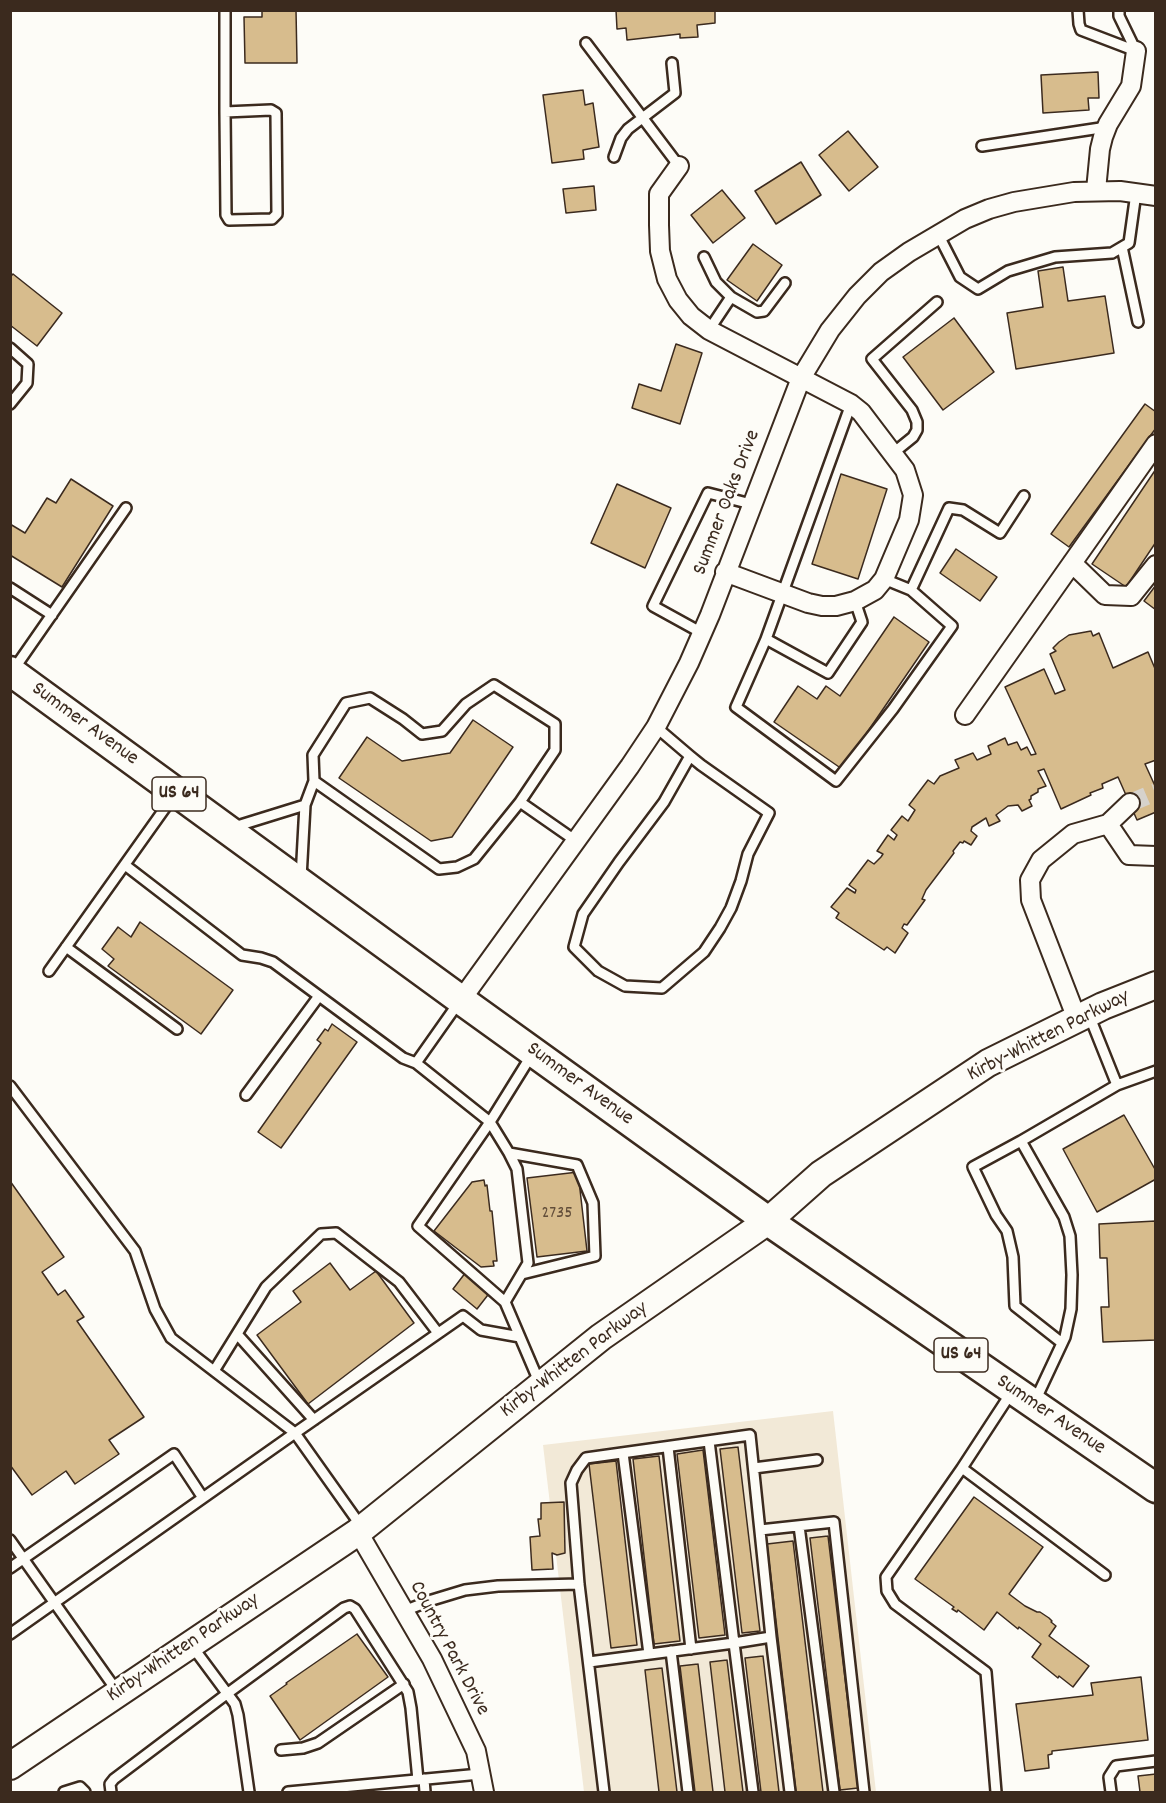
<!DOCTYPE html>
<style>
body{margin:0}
#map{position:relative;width:1166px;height:1803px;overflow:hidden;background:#fdfcf7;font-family:Dekko,sans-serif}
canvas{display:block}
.frame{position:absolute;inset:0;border:12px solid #3b2a1e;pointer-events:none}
</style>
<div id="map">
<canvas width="1166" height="1803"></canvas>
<div class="frame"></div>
</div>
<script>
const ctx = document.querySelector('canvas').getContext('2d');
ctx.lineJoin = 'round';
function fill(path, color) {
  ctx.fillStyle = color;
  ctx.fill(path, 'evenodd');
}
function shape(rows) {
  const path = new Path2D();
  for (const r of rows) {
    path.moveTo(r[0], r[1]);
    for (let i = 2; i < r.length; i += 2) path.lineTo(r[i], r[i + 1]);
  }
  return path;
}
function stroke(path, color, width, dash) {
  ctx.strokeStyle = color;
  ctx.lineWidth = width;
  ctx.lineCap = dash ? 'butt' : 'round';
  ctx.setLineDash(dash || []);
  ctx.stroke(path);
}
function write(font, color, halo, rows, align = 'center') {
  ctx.font = font + ' Dekko,sans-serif';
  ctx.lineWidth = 6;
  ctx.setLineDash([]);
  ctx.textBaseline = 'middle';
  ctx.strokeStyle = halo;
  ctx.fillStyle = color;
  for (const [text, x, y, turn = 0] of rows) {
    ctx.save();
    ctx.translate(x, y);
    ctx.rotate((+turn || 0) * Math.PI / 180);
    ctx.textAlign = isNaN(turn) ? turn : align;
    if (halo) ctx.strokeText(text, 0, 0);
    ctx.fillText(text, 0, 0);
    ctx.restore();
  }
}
fill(shape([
 [833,1411,876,1792,584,1792,543,1445]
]), '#f2e9d7');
const building = shape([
 [262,10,296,10,297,63,245,63,244,17,262,17,262,10],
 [616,10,715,10,715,23,697,25,698,37,680,38,680,34,627,40,626,28,617,29,616,10],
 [1098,72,1099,98,1088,98,1089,110,1043,113,1041,75,1098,72],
 [583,90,585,105,593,103,599,147,583,150,584,159,552,163,543,95,583,90],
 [848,131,878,167,849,191,819,155,848,131],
 [801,162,821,195,776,224,755,191,801,162],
 [594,186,596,210,566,213,563,189,594,186],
 [722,190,745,218,713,243,691,215,722,190],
 [753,244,782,265,757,301,727,280,753,244],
 [1063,267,1068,301,1105,296,1114,353,1016,369,1007,313,1043,307,1038,271,1063,267],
 [13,274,62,313,37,346,10,325,10,277,13,274],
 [954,318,994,372,943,410,903,357,954,318],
 [676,344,702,353,680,424,632,408,639,384,661,391,676,344],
 [1145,404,1156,412,1156,428,1069,547,1051,534,1145,404],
 [1156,469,1156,542,1126,587,1092,564,1156,469],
 [841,474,887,489,858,579,812,564,841,474],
 [71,479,113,506,62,587,10,555,10,524,25,533,47,498,56,503,71,479],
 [617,484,671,508,645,568,591,543,617,484],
 [956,549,997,577,980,601,940,573,956,549],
 [1156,585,1156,610,1144,601,1156,585],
 [894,617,929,642,842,769,774,722,798,686,817,699,826,686,840,696,894,617],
 [1091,631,1093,636,1099,633,1113,668,1148,652,1156,671,1156,760,1145,764,1156,788,1156,812,1137,820,1118,777,1102,784,1103,788,1090,793,1091,795,1061,809,1044,769,1038,771,1046,786,1038,789,1038,792,1031,796,1031,799,1029,800,1032,806,1022,811,1018,805,1008,806,996,815,1000,821,989,826,986,818,972,827,971,831,977,836,971,845,964,841,963,843,960,842,953,851,954,853,926,890,922,899,925,900,907,925,904,924,902,928,908,933,895,953,887,947,884,950,836,918,839,913,831,907,847,888,855,893,856,890,849,885,868,860,874,864,881,857,883,854,877,851,888,835,894,840,897,835,891,830,902,816,908,821,915,810,909,805,928,780,934,784,940,776,959,768,955,760,973,753,977,760,991,754,988,746,1005,738,1008,745,1017,742,1021,750,1027,747,1031,755,1036,754,1005,687,1044,669,1055,694,1065,690,1050,654,1056,651,1053,648,1059,642,1069,635,1091,631],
 [473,720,513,747,452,837,431,841,339,778,367,737,402,761,450,753,473,720],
 [140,922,233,990,201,1034,108,966,114,959,102,949,118,927,131,937,140,922],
 [332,1024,357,1042,281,1148,258,1132,321,1043,317,1040,325,1029,328,1031,332,1024],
 [1124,1115,1156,1171,1156,1179,1097,1212,1063,1149,1124,1115],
 [578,1172,587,1251,537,1257,527,1178,578,1172],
 [484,1180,485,1186,487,1185,490,1211,492,1211,497,1261,493,1261,494,1266,481,1267,434,1231,472,1182,484,1180],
 [10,1181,64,1257,42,1272,58,1295,65,1290,84,1317,77,1321,144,1417,109,1440,119,1454,75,1484,66,1471,32,1495,10,1465,10,1181],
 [1156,1221,1156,1340,1103,1342,1101,1307,1109,1307,1107,1258,1100,1258,1099,1224,1156,1221],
 [330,1263,350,1290,376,1271,414,1323,308,1404,257,1335,301,1302,293,1291,330,1263],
 [466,1272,491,1291,477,1309,453,1289,466,1272],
 [738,1447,760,1631,742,1633,720,1449,738,1447],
 [703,1450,725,1635,699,1638,677,1454,703,1450],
 [659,1456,680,1641,654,1644,633,1459,659,1456],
 [616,1461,637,1645,611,1648,589,1464,616,1461],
 [974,1497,1043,1547,1009,1594,1025,1606,1037,1612,1040,1612,1049,1618,1052,1621,1051,1622,1056,1626,1049,1636,1089,1666,1073,1687,1059,1676,1058,1678,1032,1657,1041,1644,1019,1627,1018,1629,997,1612,984,1630,958,1610,957,1612,952,1609,954,1607,915,1579,974,1497],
 [564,1502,565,1553,557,1555,552,1553,553,1569,532,1570,530,1537,540,1536,538,1519,541,1519,541,1503,564,1502],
 [828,1536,858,1788,840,1790,810,1538,828,1536],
 [793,1541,823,1792,796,1792,767,1544,793,1541],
 [357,1634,388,1677,300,1740,270,1696,287,1684,286,1683,357,1634],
 [763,1656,779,1792,761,1792,745,1658,763,1656],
 [727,1660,743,1792,725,1792,710,1662,727,1660],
 [698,1664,713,1792,695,1792,680,1666,698,1664],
 [662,1668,677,1792,659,1792,645,1670,662,1668],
 [1141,1677,1148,1740,1052,1751,1052,1754,1048,1755,1049,1768,1025,1771,1016,1704,1093,1695,1091,1683,1141,1677],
 [1156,1774,1156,1792,1140,1792,1138,1776,1156,1774]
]);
fill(building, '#d7bc8d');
stroke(building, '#3b2a1e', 1.5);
stroke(shape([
 [1130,803,1156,792]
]), '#d6d2cc', 18, [18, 9]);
const service = shape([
 [225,10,225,112,226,215,229,220,272,219,277,214,276,113,271,110,225,112],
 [1078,10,1079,24,1081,30,1136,51],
 [1119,10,1119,16,1136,51],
 [586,43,679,166],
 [982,146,1107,127],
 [614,157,621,138,628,129,675,93,672,63],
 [938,234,960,277,978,289,1008,271,1055,257,1112,253,1129,243,1136,193],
 [1122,247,1138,322],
 [704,257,716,282,731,297,757,312,764,311,785,283],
 [709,330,731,297],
 [10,348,28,364,27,383,10,404],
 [851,404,766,639,828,673,862,622,855,601],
 [892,454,913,437,917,430,917,422,912,410,872,359,937,302],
 [884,579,911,590,949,508,963,510,1000,533,1024,496],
 [10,588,52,615],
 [702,633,653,606,708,493,751,504],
 [766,639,736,707,836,781,893,709,952,626,911,590],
 [14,669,126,508],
 [656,727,690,756,701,765,769,813,748,854,741,881,731,908,720,928,704,952,662,988,625,986,598,971,574,947,583,914,619,862,664,802,690,756],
 [520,802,555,750,555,724,494,685,466,704,442,731,422,734,403,719,370,698,346,703,313,755,314,781,439,869,457,867,474,859,520,802,576,841],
 [234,827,305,805,314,781],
 [125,865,242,955,261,958,273,962,403,1058,416,1063],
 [301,878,305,805],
 [66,947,177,1029],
 [49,971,175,794],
 [459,1002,416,1063,490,1122,531,1056],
 [1117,1085,1156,1071],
 [10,1086,135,1251,155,1309,171,1338,295,1433,463,1316,481,1330,520,1337],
 [246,1095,319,996],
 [1021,1141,973,1167,996,1215,1007,1231,1013,1257,1015,1306,1062,1343],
 [509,1153,577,1165,593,1203,595,1256,522,1274],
 [505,1302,528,1263,517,1169,509,1153,490,1122,418,1226,505,1302,540,1384],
 [237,1334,314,1420],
 [214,1371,266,1287,321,1234,336,1233,399,1282,438,1333],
 [1011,1393,962,1468,1105,1575],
 [1035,1401,1065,1337,1071,1309,1072,1275,1070,1236,1064,1217,1021,1141,1117,1085,1089,1015],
 [668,1447,691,1649],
 [623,1453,649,1654],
 [754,1468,817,1460],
 [962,1468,886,1577,887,1591,895,1604,986,1672,996,1792],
 [799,1526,834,1792],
 [760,1530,834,1522,864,1792],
 [10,1540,117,1691],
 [10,1568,174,1454,203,1498],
 [404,1611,432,1600,465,1590,498,1586,579,1584],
 [10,1634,295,1433,361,1526],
 [771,1637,790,1792],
 [192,1646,235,1704,238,1715,249,1792],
 [671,1651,688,1792],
 [589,1662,734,1643,753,1792],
 [281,1750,303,1748,318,1743,404,1684],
 [424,1779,425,1792],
 [64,1792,80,1787,85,1792],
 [111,1792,110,1784,114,1779,228,1693,344,1608,350,1606,355,1609,408,1692,411,1708,418,1780],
 [288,1792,480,1774],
 [604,1792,579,1584,571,1483,577,1470,586,1458,750,1435,771,1637,734,1643,709,1441],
 [1111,1792,1109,1777,1116,1766,1156,1761]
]);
const minor = shape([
 [679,166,659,194,659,225,660,251,667,279,678,300,691,316,709,330,851,404,861,412,905,470,913,495,909,520,884,579,875,590,855,601,836,606,822,606,808,603,725,572],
 [1096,190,1100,149,1103,137,1108,124,1131,86,1136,51],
 [1072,563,1105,595,1131,596,1156,565],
 [965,715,1156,444],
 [1108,824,1130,803],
 [461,1000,630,766,656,727,689,663,710,615,801,378,830,330,857,296,881,272,909,252,965,219,989,209,1014,202,1074,192,1120,191,1156,196],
 [1077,1019,1031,900,1030,880,1041,860,1073,834,1108,824,1129,855,1156,856],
 [358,1532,432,1659,476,1751,484,1792]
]);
const secondary = shape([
 [10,1766,358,1532,601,1337,768,1221,821,1174,988,1063,1103,1006,1156,985]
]);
const primary = shape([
 [10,671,461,1000,768,1221,1156,1488]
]);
stroke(service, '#3b2a1e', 14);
stroke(minor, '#3b2a1e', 22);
stroke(secondary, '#3b2a1e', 30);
stroke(primary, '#3b2a1e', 33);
stroke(service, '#fdfcf7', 9);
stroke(minor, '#fdfcf7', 18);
stroke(secondary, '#fdfcf7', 26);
stroke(primary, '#fdfcf7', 28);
write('18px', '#624e3a', null, [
 ["2735",557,1215]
]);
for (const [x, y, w] of [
 [179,794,54],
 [961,1355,54]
]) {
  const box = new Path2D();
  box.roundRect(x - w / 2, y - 17, w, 34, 4.5);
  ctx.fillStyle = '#fdfcf7';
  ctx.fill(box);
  stroke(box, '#3b2a1e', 1.5);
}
write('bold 20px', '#3b2a1e', null, [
 ["US 64",179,794],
 ["US 64",961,1355]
]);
write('21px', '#3b2a1e', '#fdfcf7', [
 ["Summer Oaks Drive",728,503,-69],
 ["Summer Avenue",84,725,36],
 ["Kirby-Whitten Parkway",1049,1037,-27],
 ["Summer Avenue",579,1085,36],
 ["Kirby-Whitten Parkway",575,1361,-37],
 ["Summer Avenue",1050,1416,34],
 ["Kirby-Whitten Parkway",184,1649,-34],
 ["Country Park Drive",448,1649,62]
]);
</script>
